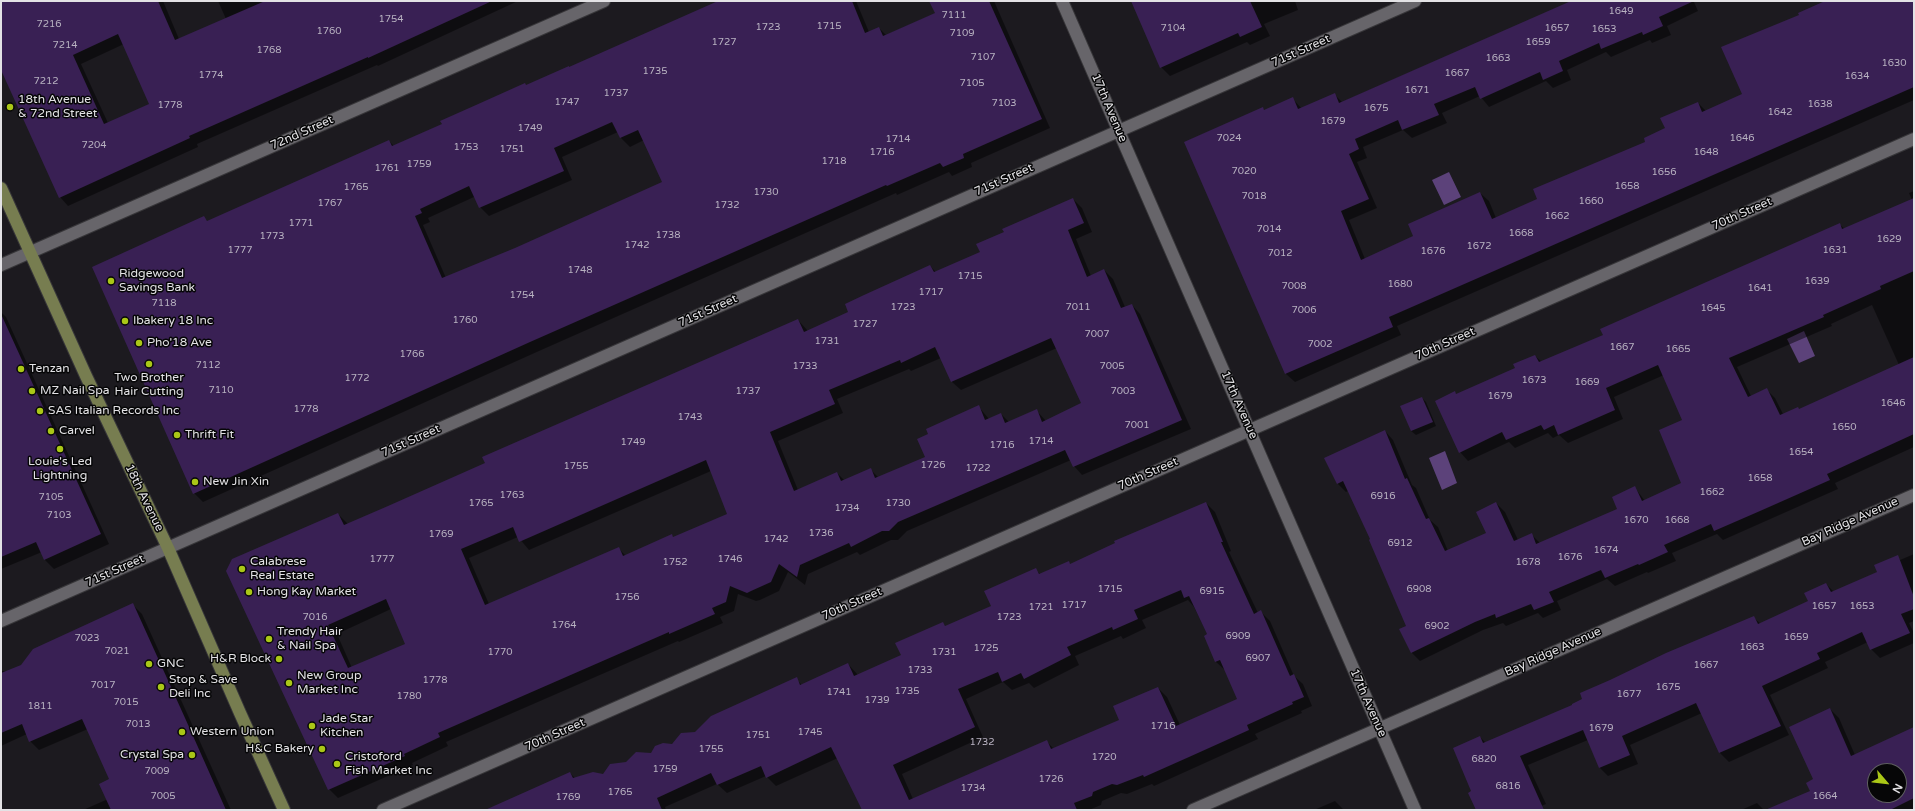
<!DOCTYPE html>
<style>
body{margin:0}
#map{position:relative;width:1915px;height:811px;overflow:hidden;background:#1c1a1f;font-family:"Varela Round",sans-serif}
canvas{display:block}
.frame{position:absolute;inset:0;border:2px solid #e3e2e5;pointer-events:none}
.north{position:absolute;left:1867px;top:763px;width:40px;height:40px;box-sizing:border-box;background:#060607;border:1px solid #5e5e60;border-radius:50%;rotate:118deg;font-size:11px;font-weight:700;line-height:16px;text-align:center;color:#e3e2e5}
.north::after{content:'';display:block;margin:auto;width:14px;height:18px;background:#aac717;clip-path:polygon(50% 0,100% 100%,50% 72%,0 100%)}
</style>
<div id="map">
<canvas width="1915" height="811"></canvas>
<div class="frame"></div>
<div class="north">N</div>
</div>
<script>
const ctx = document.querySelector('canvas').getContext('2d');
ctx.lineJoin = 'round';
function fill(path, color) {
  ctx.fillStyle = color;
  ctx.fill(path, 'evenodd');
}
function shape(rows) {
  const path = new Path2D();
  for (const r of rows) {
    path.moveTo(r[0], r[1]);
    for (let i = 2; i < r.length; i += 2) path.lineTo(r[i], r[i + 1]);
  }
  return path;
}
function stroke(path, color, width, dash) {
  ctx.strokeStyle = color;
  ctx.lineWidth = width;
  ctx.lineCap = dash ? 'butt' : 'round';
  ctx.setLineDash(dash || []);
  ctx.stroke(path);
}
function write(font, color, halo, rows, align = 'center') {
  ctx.font = font + ' "Varela Round",sans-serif';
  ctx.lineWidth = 3;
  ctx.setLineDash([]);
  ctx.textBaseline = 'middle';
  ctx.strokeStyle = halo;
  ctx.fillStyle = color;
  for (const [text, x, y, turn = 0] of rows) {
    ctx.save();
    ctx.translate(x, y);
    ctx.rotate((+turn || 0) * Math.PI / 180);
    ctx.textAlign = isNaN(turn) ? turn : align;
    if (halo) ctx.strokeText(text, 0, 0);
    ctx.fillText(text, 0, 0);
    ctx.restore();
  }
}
fill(shape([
 [1449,172,1461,197,1444,205,1432,180],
 [1804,331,1815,356,1799,363,1787,339],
 [1445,451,1457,483,1442,490,1429,458]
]), '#5c427a');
fill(shape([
 [1,1,163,1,179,39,226,19,218,1,518,1,378,66,377,65,197,144,198,147,68,206,60,197,1,67],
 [124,44,150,104,108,123,81,64],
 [721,1,856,1,869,32,879,28,886,35,936,13,930,1,994,1,1050,128,971,163,972,167,952,176,949,172,897,195,896,193,539,351,203,502,194,493,204,218,208,222,389,141,394,146],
 [618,132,621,138,630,147,644,140,663,183,515,249,446,278,423,225,430,222,428,218,474,197,480,207,489,216,572,180,562,157],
 [1132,1,1295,1,1298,10,1264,24,1270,36,1250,45,1247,42,1170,76,1161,67],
 [1573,1,1697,1,1694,2,1698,11,1667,26,1671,35,1652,43,1650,40,1611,57,1606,52,1567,70,1571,80,1553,88,1546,81,1489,107,1480,96,1442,113,1447,123,1412,138,1403,130,1363,147,1367,158,1357,162,1377,208,1349,220,1365,259,1414,236,1480,193,1489,201,1496,218,1539,199,1647,142,1698,103,1706,111,1743,95,1801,15,1828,1,1914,1,1914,100,1397,326,1401,335,1295,382,1286,374,1185,142,1263,108,1265,111,1293,99,1302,109,1335,95,1342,102],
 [1914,191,1914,447,1835,483,1838,489,1723,540,1717,534,1672,553,1676,561,1648,573,1647,572,1615,586,1607,579,1557,601,1561,610,1543,618,1538,613,1506,626,1503,623,1483,630,1420,661,1411,652,1408,626,1372,539,1348,491,1346,492,1337,483,1385,431,1393,440,1412,485,1416,488,1430,520,1438,527,1448,551,1487,534,1496,503,1505,512,1518,540,1531,534,1540,543,1619,510,1635,488,1645,501,1683,484,1683,421,1664,375,1614,397,1623,419,1568,443,1559,435,1553,438,1548,433,1515,448,1509,442,1468,461,1460,452,1455,393,1457,395,1516,369,1535,356,1542,362,1604,335,1839,224,1845,229,1912,200,1909,193],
 [1872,305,1899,365,1799,410,1783,414,1775,398,1766,389,1751,396,1737,367,1832,326,1831,324],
 [1073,199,1082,208,1092,232,1076,239,1091,276,1104,270,1113,279,1125,307,1132,305,1140,314,1191,429,1082,475,1074,466,1071,460,907,531,898,540,891,540,860,555,857,552,808,574,805,585,788,572,779,591,760,600,756,601,738,594,734,611,720,617,723,623,679,642,678,641,446,742,448,746,412,763,413,765,338,798,329,789,227,571,338,514,348,524,486,464,798,320,808,331,850,313,930,266,936,272,981,253,1005,232],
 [1057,348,1082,404,1046,421,1036,410,1009,422,1001,414,989,419,978,406,927,457,879,478,870,469,845,481,837,473,798,490,778,441,843,413,837,399,909,369,911,371,941,358,952,382,961,390],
 [711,471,729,514,674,538,672,535,626,556,618,548,489,604,469,558,518,537,529,550],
 [391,609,407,645,352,668,337,634],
 [1,312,6,317,109,544,54,569,45,560,42,552,1,569],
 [1422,398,1426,402,1436,426,1416,435,1411,431],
 [1206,503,1215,512,1231,551,1229,552,1258,613,1261,612,1270,621,1294,676,1303,684,1312,706,1301,711,1302,713,1255,734,1258,739,1154,786,1152,784,1127,794,1121,793,1102,801,1101,805,1089,810,863,810,838,758,776,786,766,776,727,793,717,784,665,807,666,810,488,810,570,773,575,778,603,775,626,763,651,754,695,733,796,679,802,685,848,664,858,675,902,656,943,623,946,627,992,606,1036,570,1041,575,1071,565],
 [1188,600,1194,607,1208,635,1205,636,1216,662,1226,671,1238,700,1180,725,1167,697,1158,688,1121,721,1054,749,1046,741,913,799,902,774,983,737,966,699,1003,682,1012,690,1029,683,1034,688,1079,665,1075,656,1121,636,1123,639,1146,628,1142,620],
 [1914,554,1914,621,1909,623,1914,633,1914,643,1880,658,1871,649,1868,642,1825,662,1828,668,1770,695,1789,735,1729,762,1720,753,1702,713,1630,745,1638,764,1608,776,1599,767,1588,740,1528,765,1546,804,1532,810,1477,810,1473,792,1480,737,1486,743,1574,706,1754,618,1761,624,1809,602,1826,584,1834,592,1878,572,1897,557,1900,560],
 [133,605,142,614,231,810,83,810,108,799,110,780,88,729,39,750,30,741,27,734,1,746,1,671,9,671,22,666],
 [1830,709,1839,718,1855,755,1914,728,1914,810,1773,810,1811,791],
 [1875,771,1899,771,1899,795,1875,795],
 [1335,801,1344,810,1314,810],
 [1757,803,1764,810,1741,810]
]), '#0007');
fill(shape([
 [1,1,158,1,175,40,265,1,492,1,368,58,368,57,189,136,190,138,59,198,1,70],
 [118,34,149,104,104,124,73,55],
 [718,1,852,1,865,33,879,27,883,36,935,13,929,1,989,1,1042,119,963,154,964,158,943,167,940,163,887,186,886,185,530,342,193,494,92,267,204,216,207,221,389,140,392,146,442,124,440,121,476,105,525,83,526,85,569,66,569,67],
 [612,122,620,138,638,130,662,182,515,248,442,278,415,216,422,213,420,209,469,186,479,208,564,171,554,148],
 [1131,1,1250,1,1262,27,1240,37,1238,33,1160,68],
 [1571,1,1694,1,1659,17,1663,26,1643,35,1642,32,1601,49,1599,43,1559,61,1563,71,1543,80,1540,72,1480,99,1475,87,1434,104,1439,115,1402,130,1398,120,1355,139,1359,149,1349,154,1369,199,1341,211,1361,260,1413,236,1408,224,1480,192,1492,219,1537,199,1533,189,1645,142,1644,138,1665,128,1660,118,1698,102,1702,112,1742,94,1721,47,1799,15,1798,13,1825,1,1914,1,1914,87,1389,317,1393,327,1285,374,1184,142,1263,107,1264,110,1293,97,1298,109,1335,93,1339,103],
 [1073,198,1084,223,1068,230,1087,277,1104,269,1121,308,1132,304,1182,420,1073,467,1065,450,898,522,889,531,882,531,851,547,849,543,800,565,797,577,779,564,771,582,751,591,747,593,730,586,726,602,712,608,715,614,669,634,669,632,438,733,440,737,404,754,405,756,328,790,226,571,232,559,338,513,344,525,388,506,485,463,482,457,798,319,804,332,848,312,845,304,864,295,930,265,934,272,980,252,976,244,1004,232,1002,229],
 [1051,338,1081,403,1042,422,1037,409,1005,423,1001,413,985,420,979,405,926,429,928,434,917,439,925,457,875,478,871,468,841,481,837,472,794,491,770,432,835,404,829,390,900,360,901,363,935,347,951,382],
 [706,460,727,514,673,537,672,534,623,556,619,547,485,605,461,549,513,527,519,542],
 [386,599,405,644,348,668,328,625],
 [1914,198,1914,271,1880,286,1881,289,1823,315,1824,317,1729,358,1748,397,1767,388,1780,415,1798,407,1799,409,1914,357,1914,434,1827,474,1830,480,1760,511,1714,531,1711,524,1664,545,1668,552,1639,565,1638,564,1605,578,1601,570,1549,592,1554,602,1534,610,1531,604,1496,618,1495,614,1475,622,1411,653,1399,629,1406,626,1369,540,1370,539,1343,481,1337,484,1324,458,1385,430,1405,479,1407,478,1426,519,1429,518,1445,551,1486,533,1476,512,1496,502,1514,541,1532,533,1536,544,1617,509,1612,497,1635,486,1642,501,1681,483,1659,430,1682,420,1658,365,1606,388,1615,410,1558,435,1554,425,1544,430,1541,425,1506,440,1502,432,1459,453,1435,401,1455,391,1456,394,1515,368,1513,364,1535,355,1539,362,1603,335,1600,329,1840,223,1842,229],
 [1,314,101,534,44,560,36,542,1,557],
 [1422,397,1433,422,1411,431,1400,406],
 [1206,502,1223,542,1221,542,1254,614,1261,610,1290,676,1294,674,1304,697,1292,702,1293,704,1247,725,1249,730,1189,757,1144,777,1143,775,1117,785,1112,784,1093,792,1092,796,1074,803,1077,810,862,810,831,747,766,778,761,766,717,785,711,773,657,798,662,810,485,810,570,772,573,778,593,772,603,774,610,764,626,762,636,752,651,753,655,746,663,743,672,744,681,733,695,732,711,716,797,677,800,685,848,663,854,676,901,655,895,643,943,622,945,626,991,606,984,591,1036,568,1039,574,1069,561,1070,564,1115,543,1114,541],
 [1181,590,1184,598,1189,596,1207,634,1204,636,1215,662,1220,660,1237,699,1176,726,1158,687,1113,706,1119,720,1051,749,1047,740,909,800,893,765,975,727,958,689,998,672,1002,682,1021,673,1024,679,1071,655,1067,647,1112,627,1113,630,1138,619,1134,610],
 [1898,555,1914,597,1914,609,1901,614,1910,633,1870,650,1862,632,1817,653,1820,659,1762,686,1781,726,1719,753,1696,703,1622,736,1630,755,1599,768,1583,730,1520,756,1544,810,1476,810,1468,793,1471,791,1453,748,1480,736,1483,743,1572,705,1572,704,1582,699,1580,693,1610,680,1666,653,1754,616,1758,624,1808,601,1804,593,1826,583,1831,592,1877,572,1874,565],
 [133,603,185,718,226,810,111,810,99,784,109,779,82,719,29,742,22,724,1,733,1,673,21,665,33,649],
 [1830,708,1851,756,1914,727,1914,798,1890,810,1765,810,1810,791,1806,783,1813,779,1789,727],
 [1875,771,1899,771,1899,795,1875,795]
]), '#392054');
const street = shape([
 [1062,1,1415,810],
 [1,265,604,1],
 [1,621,1415,1],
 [383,810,1914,139],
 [1193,810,1914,495]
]);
const secondary = shape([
 [1,188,86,376,168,548,240,713,284,810]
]);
stroke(street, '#373639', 14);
stroke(secondary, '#373639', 14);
stroke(street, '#67656a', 12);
stroke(secondary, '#777d50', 12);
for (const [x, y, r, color] of [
 [10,107,4,"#aac717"],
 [111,281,4,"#aac717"],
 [125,321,4,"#aac717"],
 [139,343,4,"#aac717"],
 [149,364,4,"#aac717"],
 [21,369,4,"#aac717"],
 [32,391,4,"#aac717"],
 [40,411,4,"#aac717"],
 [51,431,4,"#aac717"],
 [177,435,4,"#aac717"],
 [60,449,4,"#aac717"],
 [195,482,4,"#aac717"],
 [242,569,4,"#aac717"],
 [249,592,4,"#aac717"],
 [269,639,4,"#aac717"],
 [279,659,4,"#aac717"],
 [149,664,4,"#aac717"],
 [289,683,4,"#aac717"],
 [161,687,4,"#aac717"],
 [312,726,4,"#aac717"],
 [182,732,4,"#aac717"],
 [322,749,4,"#aac717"],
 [192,755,4,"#aac717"],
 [337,764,4,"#aac717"]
]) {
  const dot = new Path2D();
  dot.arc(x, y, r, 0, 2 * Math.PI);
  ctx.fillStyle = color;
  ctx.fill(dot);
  stroke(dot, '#060607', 1.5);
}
write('10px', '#b8b2c1', null, [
 ["1649",1621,11],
 ["7111",954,15],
 ["1754",391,19],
 ["7216",49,24],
 ["1715",829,26],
 ["1723",768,27],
 ["7104",1173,28],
 ["1657",1557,28],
 ["1653",1604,29],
 ["1760",329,31],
 ["7109",962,33],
 ["1727",724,42],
 ["1659",1538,42],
 ["7214",65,45],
 ["1768",269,50],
 ["7107",983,57],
 ["1663",1498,58],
 ["1630",1894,63],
 ["1735",655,71],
 ["1667",1457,73],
 ["1774",211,75],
 ["1634",1857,76],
 ["7212",46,81],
 ["7105",972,83],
 ["1671",1417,90],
 ["1737",616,93],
 ["1747",567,102],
 ["7103",1004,103],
 ["1638",1820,104],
 ["1778",170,105],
 ["1675",1376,108],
 ["1642",1780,112],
 ["1679",1333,121],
 ["1749",530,128],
 ["7024",1229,138],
 ["1646",1742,138],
 ["1714",898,139],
 ["7204",94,145],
 ["1753",466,147],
 ["1751",512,149],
 ["1716",882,152],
 ["1648",1706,152],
 ["1718",834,161],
 ["1759",419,164],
 ["1761",387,168],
 ["7020",1244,171],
 ["1656",1664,172],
 ["1658",1627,186],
 ["1765",356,187],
 ["1730",766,192],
 ["7018",1254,196],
 ["1660",1591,201],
 ["1767",330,203],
 ["1732",727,205],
 ["1662",1557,216],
 ["1771",301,223],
 ["7014",1269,229],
 ["1668",1521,233],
 ["1738",668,235],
 ["1773",272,236],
 ["1629",1889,239],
 ["1742",637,245],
 ["1672",1479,246],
 ["1777",240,250],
 ["1631",1835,250],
 ["1676",1433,251],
 ["7012",1280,253],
 ["1748",580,270],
 ["1715",970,276],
 ["1639",1817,281],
 ["1680",1400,284],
 ["7008",1294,286],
 ["1641",1760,288],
 ["1717",931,292],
 ["1754",522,295],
 ["7118",164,303],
 ["1723",903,307],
 ["7011",1078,307],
 ["1645",1713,308],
 ["7006",1304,310],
 ["1760",465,320],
 ["1727",865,324],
 ["7007",1097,334],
 ["1731",827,341],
 ["7002",1320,344],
 ["1667",1622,347],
 ["1665",1678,349],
 ["1766",412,354],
 ["7112",208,365],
 ["1733",805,366],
 ["7005",1112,366],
 ["1772",357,378],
 ["1673",1534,380],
 ["1669",1587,382],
 ["7110",221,390],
 ["1737",748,391],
 ["7003",1123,391],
 ["1679",1500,396],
 ["1646",1893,403],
 ["1778",306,409],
 ["1743",690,417],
 ["7001",1137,425],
 ["1650",1844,427],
 ["1714",1041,441],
 ["1749",633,442],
 ["1716",1002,445],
 ["1654",1801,452],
 ["1726",933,465],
 ["1755",576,466],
 ["1722",978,468],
 ["1658",1760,478],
 ["1662",1712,492],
 ["1763",512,495],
 ["6916",1383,496],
 ["7105",51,497],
 ["1765",481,503],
 ["1730",898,503],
 ["1734",847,508],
 ["7103",59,515],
 ["1670",1636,520],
 ["1668",1677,520],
 ["1736",821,533],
 ["1769",441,534],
 ["1742",776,539],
 ["6912",1400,543],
 ["1674",1606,550],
 ["1676",1570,557],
 ["1777",382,559],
 ["1746",730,559],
 ["1752",675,562],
 ["1678",1528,562],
 ["1715",1110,589],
 ["6908",1419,589],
 ["6915",1212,591],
 ["1756",627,597],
 ["1717",1074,605],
 ["1657",1824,606],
 ["1653",1862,606],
 ["1721",1041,607],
 ["7016",315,617],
 ["1723",1009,617],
 ["1764",564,625],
 ["6902",1437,626],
 ["6909",1238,636],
 ["1659",1796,637],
 ["7023",87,638],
 ["1663",1752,647],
 ["1725",986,648],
 ["7021",117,651],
 ["1770",500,652],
 ["1731",944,652],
 ["6907",1258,658],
 ["1667",1706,665],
 ["1733",920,670],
 ["1778",435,680],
 ["7017",103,685],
 ["1675",1668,687],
 ["1735",907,691],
 ["1741",839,692],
 ["1677",1629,694],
 ["1780",409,696],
 ["1739",877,700],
 ["7015",126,702],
 ["1811",40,706],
 ["7013",138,724],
 ["1716",1163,726],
 ["1679",1601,728],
 ["1745",810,732],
 ["1751",758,735],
 ["1732",982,742],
 ["1755",711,749],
 ["1720",1104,757],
 ["6820",1484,759],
 ["1759",665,769],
 ["7009",157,771],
 ["1726",1051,779],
 ["6816",1508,786],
 ["1734",973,788],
 ["1765",620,792],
 ["7005",163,796],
 ["1664",1825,796],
 ["1769",568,797]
]);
write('12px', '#e3e2e5', '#060607', [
 ["71st Street",1301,51,-24],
 ["17th Avenue",1109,108,67],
 ["72nd Street",302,133,-24],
 ["71st Street",1004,180,-24],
 ["70th Street",1742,214,-24],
 ["71st Street",708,311,-24],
 ["70th Street",1445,344,-24],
 ["17th Avenue",1239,405,66],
 ["71st Street",411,441,-24],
 ["70th Street",1148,474,-24],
 ["18th Avenue",144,498,64],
 ["Bay Ridge Avenue",1850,522,-24],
 ["71st Street",115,571,-24],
 ["70th Street",852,604,-24],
 ["Bay Ridge Avenue",1553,652,-24],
 ["17th Avenue",1368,703,66],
 ["70th Street",555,735,-24]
]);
write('12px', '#e3e2e5', '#060607', [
 ["18th Avenue",18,100],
 ["& 72nd Street",18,114],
 ["Ridgewood",119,274],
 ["Savings Bank",119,288],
 ["Ibakery 18 Inc",133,321],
 ["Pho'18 Ave",147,343],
 ["Tenzan",29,369],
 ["Two Brother",149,378,"center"],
 ["Hair Cutting",149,392,"center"],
 ["MZ Nail Spa",40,391],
 ["SAS Italian Records Inc",48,411],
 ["Carvel",59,431],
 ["Thrift Fit",185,435],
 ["Louie's Led",60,462,"center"],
 ["Lightning",60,476,"center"],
 ["New Jin Xin",203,482],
 ["Calabrese",250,562],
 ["Real Estate",250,576],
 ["Hong Kay Market",257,592],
 ["Trendy Hair",277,632],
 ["& Nail Spa",277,646],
 ["H&R Block",271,659,"right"],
 ["GNC",157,664],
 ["New Group",297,676],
 ["Market Inc",297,690],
 ["Stop & Save",169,680],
 ["Deli Inc",169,694],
 ["Jade Star",320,719],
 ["Kitchen",320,733],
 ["Western Union",190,732],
 ["H&C Bakery",314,749,"right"],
 ["Crystal Spa",184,755,"right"],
 ["Cristoford",345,757],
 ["Fish Market Inc",345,771]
], 'left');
</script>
